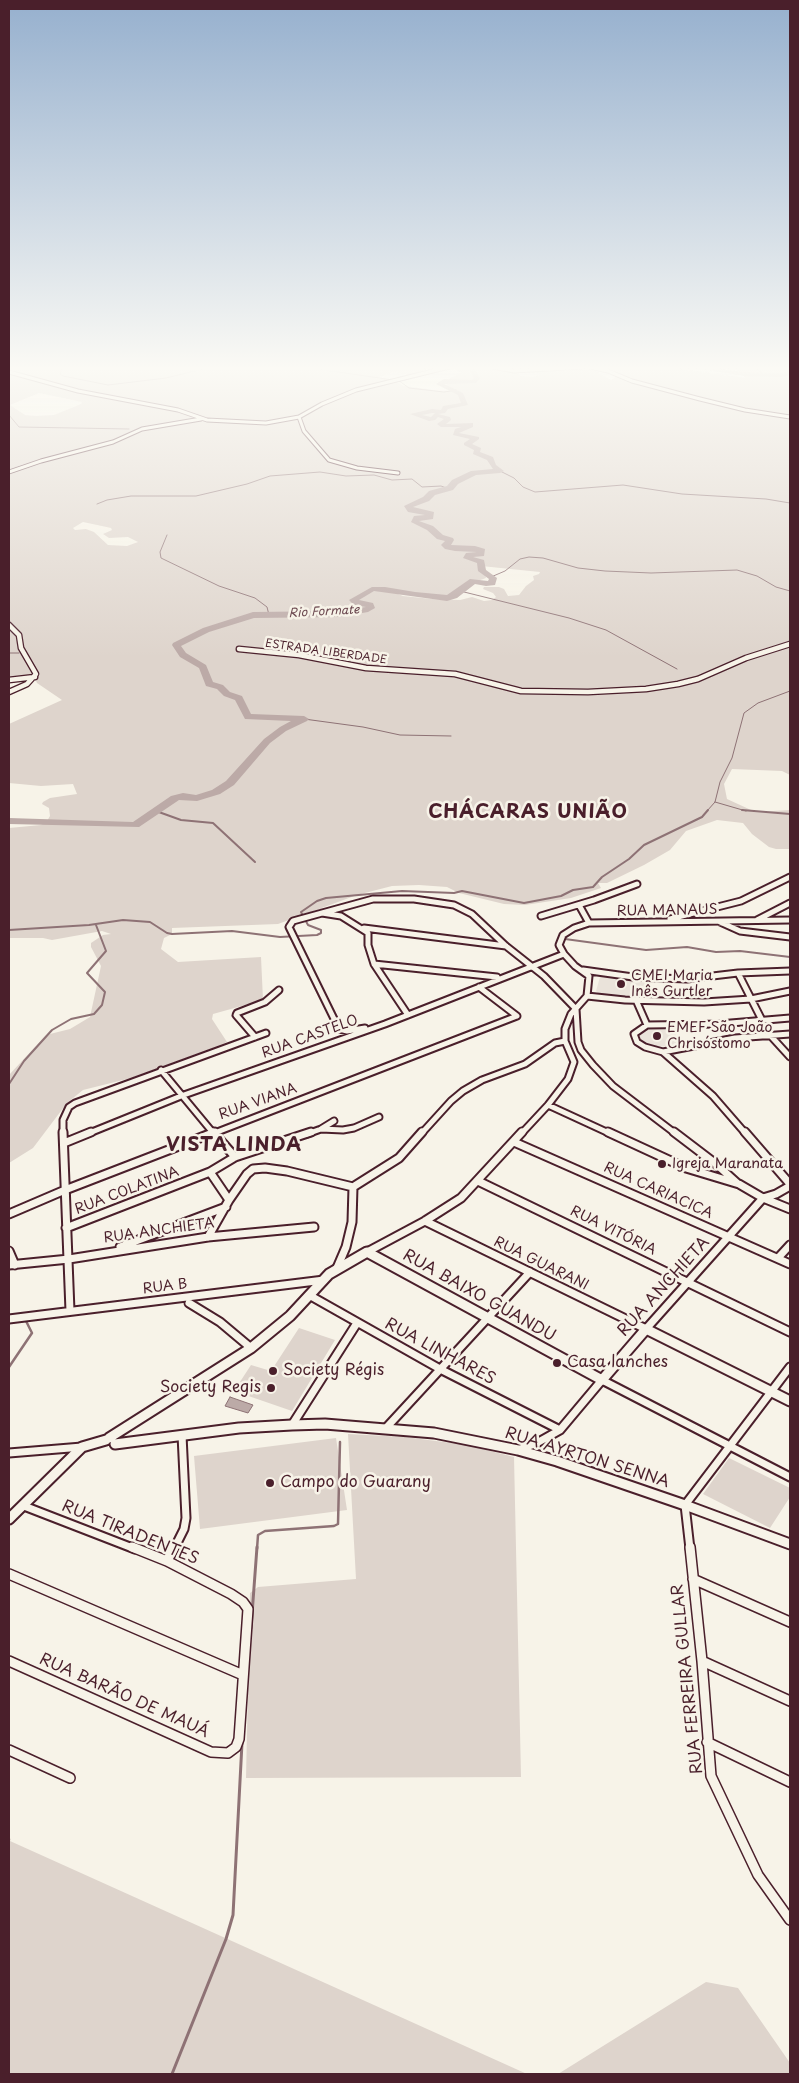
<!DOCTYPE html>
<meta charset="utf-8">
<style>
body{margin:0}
#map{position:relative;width:799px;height:2083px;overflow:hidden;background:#f7f3e8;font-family:"Playpen Sans",sans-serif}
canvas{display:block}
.frame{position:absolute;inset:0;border:10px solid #4a1f2b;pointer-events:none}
</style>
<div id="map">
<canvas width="799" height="2083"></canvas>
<div class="frame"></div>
</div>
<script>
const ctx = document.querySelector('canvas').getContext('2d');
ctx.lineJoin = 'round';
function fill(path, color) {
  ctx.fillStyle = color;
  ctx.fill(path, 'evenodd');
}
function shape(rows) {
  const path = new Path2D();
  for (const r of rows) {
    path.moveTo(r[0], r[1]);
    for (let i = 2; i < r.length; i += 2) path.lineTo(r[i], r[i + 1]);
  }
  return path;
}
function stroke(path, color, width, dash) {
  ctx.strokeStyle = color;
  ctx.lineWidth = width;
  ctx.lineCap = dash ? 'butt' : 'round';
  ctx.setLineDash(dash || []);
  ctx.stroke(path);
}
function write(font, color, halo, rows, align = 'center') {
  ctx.font = font + ' "Playpen Sans",sans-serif';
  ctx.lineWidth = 5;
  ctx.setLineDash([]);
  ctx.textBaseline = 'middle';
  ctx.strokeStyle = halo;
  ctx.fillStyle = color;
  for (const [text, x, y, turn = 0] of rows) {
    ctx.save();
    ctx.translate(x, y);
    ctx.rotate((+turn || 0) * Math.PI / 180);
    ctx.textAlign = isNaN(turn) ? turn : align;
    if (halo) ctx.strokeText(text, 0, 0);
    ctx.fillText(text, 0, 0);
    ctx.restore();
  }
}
fill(shape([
 [602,976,643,979,650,998,599,994,596,991,600,977],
 [672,1026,680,1045,652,1047,644,1043,638,1037,638,1033,644,1028]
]), '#eae3da');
fill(shape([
 [9,367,415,367,428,370,409,375,394,372,376,378,392,380,404,386,447,392,451,390,442,387,449,383,450,378,462,372,451,368,454,367,514,367,507,368,521,376,533,377,540,375,535,370,589,367,611,380,618,375,606,369,610,367,664,367,746,378,736,369,739,369,739,367,790,367,790,775,782,771,732,769,724,784,727,799,751,810,757,812,790,810,790,849,776,849,769,847,752,834,743,823,717,820,686,831,670,850,644,865,607,883,598,883,601,888,571,898,525,905,504,904,459,893,447,887,419,885,392,886,357,895,278,924,172,928,172,934,164,938,161,949,178,962,261,957,263,1000,213,1014,212,1019,227,1042,216,1047,131,1078,83,1090,67,1103,33,1148,9,1163,9,1075,46,1035,70,1029,90,1017,101,966,91,947,91,943,103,935,111,934,102,931,52,940,43,938,9,938,9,828,41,825,47,821,50,816,49,808,42,804,43,802,50,798,77,794,73,784,41,786,9,783,9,724,62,700,37,683,34,676,9,679],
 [39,393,82,402,81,404,54,415,36,416,25,415,10,405],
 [83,522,111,528,112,530,103,534,109,538,128,537,138,542,127,546,108,545,94,532,86,529,75,530,73,528],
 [481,566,540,572,539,574,533,576,534,580,526,586,519,595,508,596,504,589,499,587,484,587,483,589,493,593,496,597,492,600,484,601,472,597,460,600,432,599,403,596,388,590,450,598,456,596,456,592,472,583,486,578,485,573],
 [299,1328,335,1340,292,1411,234,1391,251,1365,271,1371],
 [348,1434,405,1437,467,1445,514,1457,521,1777,246,1778,250,1593,258,1587,356,1579],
 [336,1438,347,1510,200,1529,194,1456],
 [729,1458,790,1488,790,1497,770,1528,703,1494],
 [9,1838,11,1839,10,1841,527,2074,9,2074],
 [706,1982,738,1988,790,2063,790,2074,558,2074]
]), '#ded4cc');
const water = shape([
 [230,1397,253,1405,248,1413,225,1406,230,1397]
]);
fill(water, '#bcaaa7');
stroke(water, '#8e7275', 1);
stroke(shape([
 [63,367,60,374,63,376,108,385,166,378,211,367],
 [304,367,393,380],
 [755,367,764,375],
 [398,380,409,388,444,392,456,390],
 [9,415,19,427,129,429],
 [500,471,514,478,523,487,535,492,623,485,682,494,766,499,790,503],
 [97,504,107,500,131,496,196,496,247,484,270,476,320,472,346,476,374,475,392,480,412,479,422,487,441,486,449,489],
 [167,535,160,552,161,558,219,586,255,598,267,607,269,615],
 [491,577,505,571,520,559,529,557,543,558,578,568,605,571,651,573,737,570,757,576,776,587,790,591],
 [460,591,569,618,606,630,677,669],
 [9,653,19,653],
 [304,719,363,727,400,735,451,736],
 [715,802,746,811],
 [707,811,715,802,720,782,732,758,744,713,758,703,790,691]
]), '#8e7275', 1);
stroke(shape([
 [742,810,790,814],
 [156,811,181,820,213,823,255,862],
 [9,819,10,821],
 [9,930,89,925,123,920,150,922,167,933,172,934,232,931,280,937,317,935,321,933,321,930,308,925,301,912,317,901,326,898,402,891,454,893,462,891,524,903,561,896,573,890,593,887,602,877,629,859,644,845,702,817,708,810],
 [565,939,646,950,687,947,716,952,740,951,790,957],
 [9,1084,24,1061,52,1030,71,1019,94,1014,102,1005,105,992,87,973,106,951,96,925]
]), '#8e7275', 2);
stroke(shape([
 [9,1367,32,1333,25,1319],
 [257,1549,258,1535,265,1531,334,1526,338,1524,340,1442]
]), '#8e7275', 2.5);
stroke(shape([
 [251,1628,257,1547],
 [172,2074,226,1939,233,1915,242,1743]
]), '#8e7275', 3);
fill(shape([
 [468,367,474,367,480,378,476,383,444,384,463,393,468,405,448,409,445,413,438,414,450,417,451,420,446,424,473,423,473,427,459,433,479,437,479,439,472,444,481,448,480,452,493,457,496,465,504,471,500,473,476,475,458,484,453,490,435,495,429,501,413,507,434,512,433,519,419,521,433,526,443,535,453,538,454,540,451,545,475,546,485,549,484,556,473,557,484,560,486,570,497,578,495,585,486,586,475,584,457,598,447,601,374,591,359,600,373,603,375,608,368,612,339,617,254,618,209,632,181,646,186,653,206,665,213,682,223,685,230,692,242,696,251,714,304,716,309,719,307,721,286,731,270,743,234,785,220,794,197,801,179,800,139,827,9,824,9,818,133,822,171,796,183,793,196,795,212,790,226,781,264,739,280,727,291,721,245,719,235,700,224,696,217,689,206,686,199,668,180,657,172,645,173,643,203,628,253,612,339,611,366,607,354,605,349,600,372,587,385,587,415,592,447,595,470,579,488,581,489,579,478,571,477,563,463,558,466,553,477,552,455,551,445,549,441,545,445,541,437,539,427,530,411,522,414,516,425,515,408,512,404,506,423,497,429,491,447,486,452,480,471,471,493,469,487,460,473,454,474,450,464,445,464,443,470,439,453,435,455,429,461,427,441,427,437,424,444,419,438,417,435,420,429,421,410,414,432,409,441,410,443,406,461,403,458,395,436,384,444,379,472,380,474,378,468,367],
 [435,413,431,417,422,415,432,413,435,413],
 [691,367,705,367,744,372,780,373,790,371,790,375,780,377,744,376,691,367]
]), '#bcaaa7');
const streetFar4 = shape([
 [492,367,514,371,583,367],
 [590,367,608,371,632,381,700,399,745,410,790,417],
 [9,372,78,391,178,410,207,420,266,423,299,417,322,404,356,390,449,367],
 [299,417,304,431,329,460,357,468,398,473],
 [9,472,41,461,113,442,142,429,201,419]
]);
const streetFar3 = shape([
 [9,625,19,635,21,648,36,674,27,684,9,692],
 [239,649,299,655,366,668,455,674,521,691,588,692,646,689,678,684,698,679,746,658,790,644],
 [9,680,35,677]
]);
const streetFar2 = shape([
 [579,905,589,923],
 [322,913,341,916,368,933,368,945,374,964,408,1015],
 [541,916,594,900,637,884],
 [670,919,741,901,790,877],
 [757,920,790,903],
 [720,922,740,931,790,937],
 [364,928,506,946],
 [374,964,497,977],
 [583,970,633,977,687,979,738,973,790,971],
 [738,973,769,1034,790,1057],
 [479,987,517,1016],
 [587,996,625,1000,704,1002,751,999,790,991],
 [636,1000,647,1025],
 [576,1009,578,1042,581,1050,593,1065,613,1086,676,1134],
 [365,1028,347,1031,339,1029,289,927,293,921,373,899,414,899,454,905,472,914,506,946,544,976,576,1009],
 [255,1037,236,1015,237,1013,265,1002,279,990],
 [663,1052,735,1038,790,1034],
 [161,1070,214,1134],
 [548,1105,611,1134],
 [321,1129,343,1130,354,1128,379,1117],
 [63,1134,63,1120,69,1107,75,1103,266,1033],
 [87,1134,181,1096,385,1024,564,954],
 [212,1134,517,1016],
 [307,1134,321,1129,334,1121],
 [421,1134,451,1101,463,1091,482,1080,525,1064,555,1043,565,1041],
 [521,1134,548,1105,568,1079,574,1062,565,1041,565,1029,571,1014,587,996,589,976,575,966,564,954,559,945,563,935,574,928,589,923,790,920],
 [746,1134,713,1096,663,1052,645,1047,637,1042,634,1034,647,1025,719,1024,790,1018]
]);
const streetFar1 = shape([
 [63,1132,70,1311],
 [213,1132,235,1157],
 [608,1132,686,1168,739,1184,763,1198,790,1209],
 [674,1132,716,1164,737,1183],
 [745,1132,790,1184],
 [514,1142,790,1264],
 [64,1143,91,1132],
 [210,1172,229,1200],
 [478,1181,790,1332],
 [763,1198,776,1194,790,1186],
 [9,1214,65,1190,215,1132],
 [425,1221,646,1329,763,1198],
 [66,1228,210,1172,235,1157,311,1132],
 [208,1237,229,1200,247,1174,253,1169,265,1168,287,1171,353,1187],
 [120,1247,226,1207],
 [9,1251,15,1265],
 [367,1252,425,1221,461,1198,522,1132],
 [778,1258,790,1245],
 [9,1265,69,1259,208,1237,314,1227],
 [337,1268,346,1247,352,1222,353,1187,399,1158,422,1132],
 [309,1295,440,1369,560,1430],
 [189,1303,220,1322,251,1348],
 [9,1319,324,1280],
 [292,1425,357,1323],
 [386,1428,530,1272],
 [520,1449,535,1444,560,1430,602,1380,790,1477],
 [9,1453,82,1447],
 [24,1506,135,1549],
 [174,1549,184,1529,186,1518,182,1435],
 [690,1549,685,1505,790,1367]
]);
const street = shape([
 [690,1547,702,1661,711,1776,758,1875,790,1920],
 [167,1561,174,1547],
 [9,1574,243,1675],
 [693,1579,790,1622],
 [9,1661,211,1752,228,1753,236,1747,239,1739,248,1609,243,1602,231,1594,167,1561,132,1547],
 [702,1661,790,1701],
 [707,1742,790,1782],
 [9,1750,70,1778]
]);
const secondary = shape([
 [109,1438,251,1348,290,1316,329,1274,367,1252,602,1380,646,1329,790,1401],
 [115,1444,239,1428,292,1425,325,1424,434,1433,518,1450,557,1461,685,1505,790,1544],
 [9,1519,82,1447,106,1440]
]);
stroke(streetFar4, '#4a1f2b', 5);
stroke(streetFar3, '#4a1f2b', 7);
stroke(streetFar2, '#4a1f2b', 9);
stroke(streetFar1, '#4a1f2b', 11);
stroke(street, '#4a1f2b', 12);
stroke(secondary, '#4a1f2b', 13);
stroke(streetFar4, '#f7f3e8', 3);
stroke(streetFar3, '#f7f3e8', 4.5);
stroke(streetFar2, '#f7f3e8', 5);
stroke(streetFar1, '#f7f3e8', 7);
stroke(street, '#f7f3e8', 9);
stroke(secondary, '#f7f3e8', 9);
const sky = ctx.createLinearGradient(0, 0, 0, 658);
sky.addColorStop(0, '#96b0ce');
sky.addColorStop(0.56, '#fbfaf5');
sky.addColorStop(1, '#fbfaf500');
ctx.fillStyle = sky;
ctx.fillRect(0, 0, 799, 658);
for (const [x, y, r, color] of [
 [621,984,5,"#4a1f2b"],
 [657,1036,5,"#4a1f2b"],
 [662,1164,5,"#4a1f2b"],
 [557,1363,5,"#4a1f2b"],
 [273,1371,5,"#4a1f2b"],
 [271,1388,5,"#4a1f2b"],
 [270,1483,5,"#4a1f2b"]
]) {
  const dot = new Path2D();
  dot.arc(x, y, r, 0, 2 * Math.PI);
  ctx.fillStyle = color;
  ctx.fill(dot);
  stroke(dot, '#f7f3e8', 2);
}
write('11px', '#4a1f2b', '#f7f3e8', [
 ["ESTRADA LIBERDADE",326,652,8]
]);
write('italic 12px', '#6c4950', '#f7f3e8', [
 ["Rio Formate",324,612,-3]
]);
write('14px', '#4a1f2b', '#f7f3e8', [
 ["RUA MANAUS",667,911,-1],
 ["RUA CASTELO",310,1037,-20],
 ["RUA VIANA",258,1102,-20],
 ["RUA COLATINA",127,1191,-21],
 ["RUA CARIACICA",658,1191,24],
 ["RUA ANCHIETA",159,1231,-8],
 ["RUA VITÓRIA",613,1231,26],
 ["RUA GUARANI",541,1264,26],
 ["RUA B",165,1287,-7]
]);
write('14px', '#4a1f2b', '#f7f3e8', [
 ["CMEI Maria",631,976],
 ["Inês Gurtler",631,992],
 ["EMEF São João",667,1028],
 ["Chrisóstomo",667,1044],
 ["Igreja Maranata",672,1164]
], 'left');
write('16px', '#4a1f2b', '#f7f3e8', [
 ["RUA ANCHIETA",664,1287,-48],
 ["RUA BAIXO GUANDU",479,1296,29],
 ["RUA LINHARES",440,1352,28],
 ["RUA AYRTON SENNA",587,1458,17],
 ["RUA TIRADENTES",130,1533,22],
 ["RUA FERREIRA GULLAR",688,1679,-96],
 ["RUA BARÃO DE MAUÁ",124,1696,24]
]);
write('16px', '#4a1f2b', '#f7f3e8', [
 ["Casa lanches",567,1363],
 ["Society Régis",283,1371],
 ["Society Regis",261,1388,"right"],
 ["Campo do Guarany",280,1483]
], 'left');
ctx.letterSpacing = '1px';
write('bold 19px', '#4a1f2b', '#f7f3e8', [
 ["CHÁCARAS UNIÃO",528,813],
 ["VISTA LINDA",234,1146]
]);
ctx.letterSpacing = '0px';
</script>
